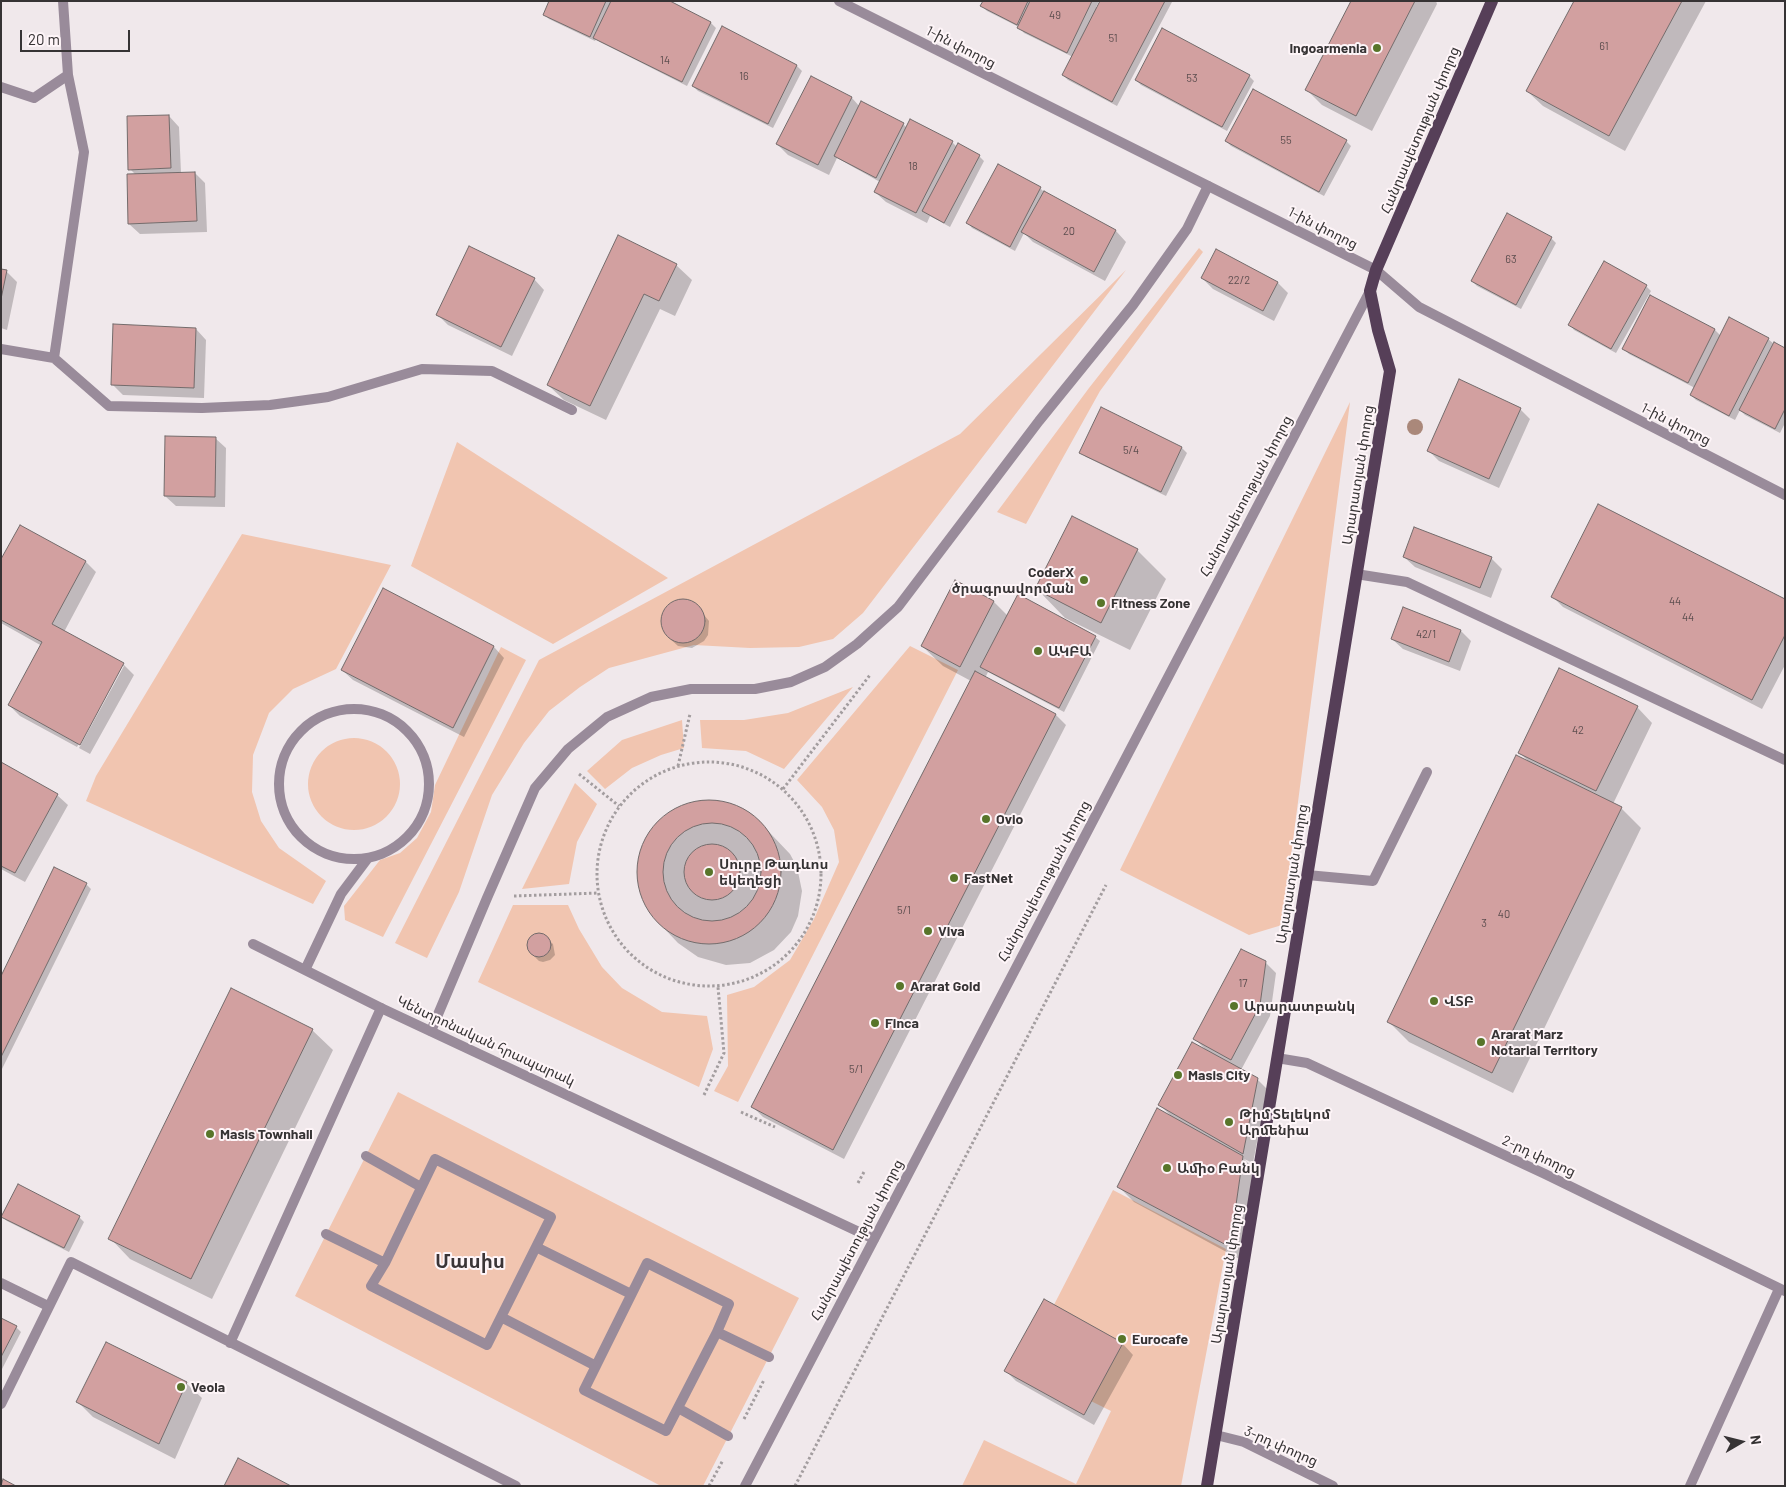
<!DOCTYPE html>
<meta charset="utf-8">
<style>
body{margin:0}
#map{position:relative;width:1786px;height:1487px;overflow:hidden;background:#f0e8eb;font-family:Barlow,sans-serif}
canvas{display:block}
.frame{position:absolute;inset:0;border:2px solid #363334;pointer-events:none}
.north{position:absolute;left:1716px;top:1417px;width:50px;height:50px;-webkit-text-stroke:4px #fef5f8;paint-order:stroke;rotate:82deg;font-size:14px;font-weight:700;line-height:20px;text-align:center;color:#363334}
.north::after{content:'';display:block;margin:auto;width:18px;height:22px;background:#363334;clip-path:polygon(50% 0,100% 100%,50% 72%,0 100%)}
.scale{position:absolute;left:20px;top:30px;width:110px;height:22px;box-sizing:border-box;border:2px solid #363334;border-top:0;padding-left:6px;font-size:15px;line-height:18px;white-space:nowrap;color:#363334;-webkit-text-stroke:4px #fef5f8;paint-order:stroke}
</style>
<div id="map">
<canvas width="1786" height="1487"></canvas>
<div class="frame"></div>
<div class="north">N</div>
<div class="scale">20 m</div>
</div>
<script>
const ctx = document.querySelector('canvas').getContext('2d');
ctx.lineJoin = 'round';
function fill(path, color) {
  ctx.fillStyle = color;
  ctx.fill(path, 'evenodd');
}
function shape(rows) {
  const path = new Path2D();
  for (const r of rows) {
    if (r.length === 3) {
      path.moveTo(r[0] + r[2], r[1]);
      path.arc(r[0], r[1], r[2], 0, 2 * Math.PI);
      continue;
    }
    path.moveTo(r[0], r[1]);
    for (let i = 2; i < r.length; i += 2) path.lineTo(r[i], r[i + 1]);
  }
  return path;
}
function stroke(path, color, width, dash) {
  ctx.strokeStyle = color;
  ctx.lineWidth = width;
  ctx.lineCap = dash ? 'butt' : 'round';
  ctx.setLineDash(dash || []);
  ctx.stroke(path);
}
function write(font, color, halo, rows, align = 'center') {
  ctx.font = font + ' Barlow,"Noto Sans Armenian",sans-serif';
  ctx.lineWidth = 4;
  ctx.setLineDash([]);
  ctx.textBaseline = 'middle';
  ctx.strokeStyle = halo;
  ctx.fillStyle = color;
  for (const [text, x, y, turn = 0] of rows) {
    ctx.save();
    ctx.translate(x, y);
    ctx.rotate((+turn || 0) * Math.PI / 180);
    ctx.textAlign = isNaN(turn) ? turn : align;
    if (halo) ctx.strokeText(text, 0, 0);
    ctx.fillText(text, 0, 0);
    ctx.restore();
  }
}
fill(shape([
 [1199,248,1203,252,1100,391,1026,524,997,512,1089,388],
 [1126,270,863,613,833,639,799,647,750,648,694,645,609,668,580,687,549,711,524,743,492,795,459,892,427,958,395,943,539,660,960,434],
 [1350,402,1282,925,1249,935,1120,870],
 [457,442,668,578,553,644,411,566],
 [242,534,391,565,336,669,293,689,269,713,253,755,252,792,261,821,279,848,326,881,313,904,86,801,96,776],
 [910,646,958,670,738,1102,714,1091,728,1066,727,995,754,987,790,960,814,919,839,862,834,830,822,807,797,780],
 [501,647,526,660,383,937,345,920,344,906,380,860,400,853,417,838,431,812,435,785],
 [853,687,784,769,746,751,702,748,700,720,744,720,788,713],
 [682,720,684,748,661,755,632,768,605,789,587,771,622,740],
 [354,784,46],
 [575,783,597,804,577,842,569,884,522,889],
 [513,905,568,905,579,929,602,967,622,988,662,1012,707,1016,713,1049,699,1087,478,982],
 [398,1092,799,1298,703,1486,661,1486,295,1296],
 [1113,1190,1226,1249,1181,1486,962,1486,984,1440,1076,1484,1111,1411,1022,1367]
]), '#f1c5b0');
fill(shape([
 [550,1,667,1,711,23,716,28,687,86,600,42,596,39,595,41,549,19,544,14],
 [984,1,1099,1,1096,7,1098,8,1102,1,1172,2,1117,106,1068,80,1063,75,1073,57,1024,33,1019,27,987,11,982,6],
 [1352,1,1436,1,1437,4,1372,131,1322,105,1307,90],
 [1575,1,1706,1,1625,151,1543,106,1527,91],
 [722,28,797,66,802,71,773,128,698,91,693,86],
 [1163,30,1249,76,1254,81,1227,131,1141,85,1136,80],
 [811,77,852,98,860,107,903,124,907,128,952,142,957,147,979,156,984,161,950,227,930,216,927,223,886,202,875,192,880,182,837,158,829,175,788,155,777,144],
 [169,116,179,127,181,173,195,173,205,183,207,232,140,234,129,224,136,175,130,169],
 [1226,141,1346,141,1351,146,1324,196,1231,146],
 [1040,188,1044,192,1116,231,1126,242,1105,281,1033,242,1024,233,1015,251,972,228,968,223],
 [619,237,676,265,692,280,675,316,660,309,606,420,564,400,548,385],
 [1551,238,1556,243,1521,309,1477,286,1472,281],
 [1,270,6,271,17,282,7,330,1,328],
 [1202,278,1278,283,1288,293,1274,321,1213,289],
 [534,279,544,290,512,356,448,325,438,315],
 [1646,286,1651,291,1616,353,1574,330,1570,325],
 [1650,297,1715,330,1721,336,1768,339,1774,344,1785,349,1785,423,1780,433,1745,415,1740,410,1735,420,1696,400,1691,395,1695,388,1629,354,1624,349],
 [196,329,206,340,204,398,123,395,113,385],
 [1520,409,1530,419,1499,488,1439,461,1428,450],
 [215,438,226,448,225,507,176,506,165,496],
 [1182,448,1187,453,1166,496,1086,457,1081,452],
 [20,526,86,562,96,572,64,632,123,664,134,675,90,754,79,748,124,666,121,666,77,747,20,716,9,705,42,646,1,623,1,562],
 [1137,550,1166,579,1130,650,1065,618,1037,589],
 [1404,557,1491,558,1502,569,1491,598,1415,567],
 [956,582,994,602,1008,616,1095,637,1100,641,1064,712,988,672,985,678,1056,715,1066,725,844,1159,763,1117,753,1107,971,681,943,666,922,646],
 [383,590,494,647,504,658,464,737,353,680,342,670],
 [1552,596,1785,600,1785,665,1762,709,1563,607],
 [682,600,695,604,709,621,708,635,704,641,692,648,678,646,667,636,664,630,662,616,665,610,669,605],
 [1404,609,1461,631,1471,641,1460,671,1403,649,1392,639],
 [1637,707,1652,723,1613,804,1621,808,1641,828,1513,1093,1409,1042,1389,1022,1530,763,1520,753],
 [1,764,57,795,68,805,25,882,1,869],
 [701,800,730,803,752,814,790,854,797,867,802,891,798,916,791,932,774,950,750,963,726,965,698,957,678,943,657,921,643,900,638,876,643,844,656,823,677,808],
 [86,884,91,889,1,1071,1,979],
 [535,934,542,934,553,944,555,955,550,960,543,962,539,961,528,950,527,943],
 [1265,962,1276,973,1270,1016,1241,1070,1257,1079,1267,1089,1253,1163,1244,1159,1258,1173,1245,1262,1134,1202,1118,1186,1170,1115,1160,1105,1207,1051,1195,1039],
 [312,1030,333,1050,212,1299,130,1259,110,1238],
 [2,1216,79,1217,84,1222,69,1252,7,1221],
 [1045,1301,1123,1344,1133,1355,1094,1425,1016,1381,1006,1371],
 [1,1320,16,1327,21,1332,1,1371],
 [186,1383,202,1398,175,1459,93,1417,78,1402]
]), '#0003');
const building = shape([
 [549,1,606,1,590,37,543,15,549,1],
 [611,1,670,1,711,22,682,82,593,38,611,1],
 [983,1,1028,1,1017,25,980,6,983,1],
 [1030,1,1092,1,1067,53,1017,28,1030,1],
 [1100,1,1165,1,1112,102,1062,75,1100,1],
 [1351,1,1415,1,1356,116,1305,90,1351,1],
 [1574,1,1682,1,1609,136,1526,91,1574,1],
 [722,26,797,65,768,124,692,86,722,26],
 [1162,28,1250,75,1222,127,1135,80,1162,28],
 [811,76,852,97,818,165,776,144,811,76],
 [1253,89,1347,140,1319,192,1225,141,1253,89],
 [861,101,904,123,876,178,834,156,861,101],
 [169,115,171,168,128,170,127,116,169,115],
 [910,119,953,141,916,213,874,192,910,119],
 [958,143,980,155,944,223,922,211,958,143],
 [998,164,1041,187,1010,247,966,223,998,164],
 [195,172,197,221,128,224,127,174,195,172],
 [1044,191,1116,230,1094,272,1021,232,1044,191],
 [1507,213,1552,237,1516,305,1471,281,1507,213],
 [618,235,677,264,659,301,644,294,590,406,547,385,618,235],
 [469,246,535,278,501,347,436,315,469,246],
 [1216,249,1278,282,1263,311,1201,278,1216,249],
 [1604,261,1647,285,1611,349,1568,325,1604,261],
 [1,269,7,270,1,299,1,269],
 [1650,295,1715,329,1688,383,1622,349,1650,295],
 [1729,317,1769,338,1729,416,1690,395,1729,317],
 [113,324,196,328,194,388,111,385,113,324],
 [1774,342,1785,348,1785,409,1775,429,1739,410,1774,342],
 [1459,379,1521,408,1489,479,1427,451,1459,379],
 [1101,407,1182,447,1161,492,1079,453,1101,407],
 [165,436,216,437,215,497,164,496,165,436],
 [1598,504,1785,599,1785,635,1752,700,1551,597,1598,504],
 [1072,516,1138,549,1101,623,1035,589,1072,516],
 [20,525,86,561,52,624,124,663,80,745,8,705,42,642,1,620,1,559,20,525],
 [1414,527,1492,557,1480,588,1403,557,1414,527],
 [955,580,994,601,960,667,921,646,955,580],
 [383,588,494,646,453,728,341,670,383,588],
 [1018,594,1096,636,1059,708,980,667,1018,594],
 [683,621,22],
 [1403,607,1461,630,1449,662,1391,639,1403,607],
 [1559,668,1638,706,1596,791,1518,753,1559,668],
 [975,671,1056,714,833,1150,751,1107,975,671],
 [1516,755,1622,807,1492,1073,1387,1022,1516,755],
 [1,762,58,794,15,873,1,866,1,762],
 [709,872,72],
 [712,872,49],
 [712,872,28],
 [54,867,87,883,1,1057,1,976,54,867],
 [539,945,12],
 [1241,949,1266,961,1260,1005,1231,1060,1193,1039,1241,949],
 [231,988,313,1029,191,1279,108,1239,231,988],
 [1192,1042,1258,1078,1243,1154,1158,1105,1192,1042],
 [1157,1108,1243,1156,1230,1247,1117,1187,1157,1108],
 [18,1184,80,1216,64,1248,1,1217,18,1184],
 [1044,1299,1123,1343,1084,1415,1004,1371,1044,1299],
 [1,1318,17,1326,1,1357,1,1318],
 [106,1342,187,1382,159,1444,76,1402,106,1342],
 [238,1458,291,1486,224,1486,238,1458],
 [3,1479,16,1486,1,1486,3,1479]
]);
fill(building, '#d2a0a0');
stroke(building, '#736b6b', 1);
stroke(shape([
 [709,874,112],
 [678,766,690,714],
 [579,774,619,806],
 [783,789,870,675],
 [514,896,598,893],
 [704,1095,724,1053,718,987],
 [741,1112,775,1127],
 [858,1183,865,1170],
 [744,1419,764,1380],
 [709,1486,723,1460],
 [795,1486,1106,885]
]), '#a39d9f', 3, [2.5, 2.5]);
stroke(shape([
 [1356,574,1407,582,1785,760],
 [1307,875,1373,881,1427,772],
 [431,1031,487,898,535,788,568,749,607,717,651,697,691,689,755,689,791,682,825,667,857,644,898,607,1039,421,1133,305,1187,229,1208,186]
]), '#998b9a', 10);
stroke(shape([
 [354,784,75],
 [253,944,381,1008],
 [305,970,341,894,368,858],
 [366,1156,421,1187],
 [435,1159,551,1217,487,1345,371,1286,385,1263,435,1159],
 [326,1234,385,1263],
 [536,1247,631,1294],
 [647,1263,729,1304,717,1332,666,1431,584,1390,647,1263],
 [1,1283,48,1306],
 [501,1317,596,1366],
 [717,1332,769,1357],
 [678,1408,728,1436]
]), '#998b9a', 10);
stroke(shape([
 [839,1,1376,270,1419,307,1785,495],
 [1,87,34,98,68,75,63,1],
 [1,349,54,358,84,152,68,75],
 [54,358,109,406,202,408,270,405,328,397,422,369,492,371,572,410],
 [1277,1058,1307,1063,1545,1174,1785,1291],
 [230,1343,381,1008,874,1239],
 [1,1404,71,1262,516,1486],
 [1216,1435,1244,1442,1333,1486],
 [1690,1486,1779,1289]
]), '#998b9a', 10);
stroke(shape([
 [745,1486,1370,291]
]), '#998b9a', 10);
stroke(shape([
 [1207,1486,1390,371,1378,330,1370,291,1376,270,1492,1]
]), '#563f58', 12);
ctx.fillStyle = '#aa887a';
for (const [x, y] of [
 [1415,427]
]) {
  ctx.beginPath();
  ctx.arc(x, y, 8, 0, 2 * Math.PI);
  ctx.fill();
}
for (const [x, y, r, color] of [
 [1377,48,5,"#58752a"],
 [1084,580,5,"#58752a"],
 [1101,603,5,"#58752a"],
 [1038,651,5,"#58752a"],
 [986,819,5,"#58752a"],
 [709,872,5,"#58752a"],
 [954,878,5,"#58752a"],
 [928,931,5,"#58752a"],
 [900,986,5,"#58752a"],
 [1434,1001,5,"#58752a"],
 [1234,1006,5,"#58752a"],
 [875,1023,5,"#58752a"],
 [1481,1042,5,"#58752a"],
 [1178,1075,5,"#58752a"],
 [1229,1122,5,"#58752a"],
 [210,1134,5,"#58752a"],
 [1167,1168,5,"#58752a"],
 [1122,1339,5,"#58752a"],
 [181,1387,5,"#58752a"]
]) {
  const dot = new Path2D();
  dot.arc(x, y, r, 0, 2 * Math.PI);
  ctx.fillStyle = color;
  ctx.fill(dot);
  stroke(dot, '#fef5f8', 2);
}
write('11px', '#5d4e4f', null, [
 ["49",1055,15],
 ["51",1113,38],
 ["61",1604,46],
 ["14",665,60],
 ["16",744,76],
 ["53",1192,78],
 ["55",1286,140],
 ["18",913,166],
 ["20",1069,231],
 ["63",1511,259],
 ["22/2",1239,280],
 ["5/4",1131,450],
 ["44",1675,601],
 ["44",1688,617],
 ["42/1",1426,634],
 ["42",1578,730],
 ["5/1",904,910],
 ["40",1504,914],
 ["3",1484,923],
 ["17",1243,983],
 ["5/1",856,1069]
]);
write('14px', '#363334', '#fef5f8', [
 ["1-ին փողոց",961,47,27],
 ["Հանրապետության փողոց",1420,130,-67],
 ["1-ին փողոց",1323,228,27],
 ["1-ին փողոց",1676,424,27],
 ["Արարատյան փողոց",1358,475,-81],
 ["Հանրապետության փողոց",1246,496,-62],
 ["Արարատյան փողոց",1292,874,-81],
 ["Հանրապետության փողոց",1044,881,-62],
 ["Կենտրոնական հրապարակ",486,1041,25],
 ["2-րդ փողոց",1539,1156,25],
 ["Հանրապետության փողոց",857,1240,-62],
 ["Արարատյան փողոց",1227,1274,-81],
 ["3-րդ փողոց",1281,1446,24]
]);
write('bold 14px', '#363334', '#fef5f8', [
 ["Ingoarmenia",1367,48,"right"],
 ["CoderX",1074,572,"right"],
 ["ծրագրավորման",1074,588,"right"],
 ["Fitness Zone",1111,603],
 ["ԱԿԲԱ",1048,651],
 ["Ovio",996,819],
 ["Սուրբ Թադևոս",719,864],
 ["եկեղեցի",719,880],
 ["FastNet",964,878],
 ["Viva",938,931],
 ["Ararat Gold",910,986],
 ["ՎՏԲ",1444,1001],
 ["Արարատբանկ",1244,1006],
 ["Finca",885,1023],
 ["Ararat Marz",1491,1034],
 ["Notarial Territory",1491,1050],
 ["Masis City",1188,1075],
 ["Թիմ Տելեկոմ",1239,1114],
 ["Արմենիա",1239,1130],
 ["Masis Townhall",220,1134],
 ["Ամիօ Բանկ",1177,1168],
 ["Eurocafe",1132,1339],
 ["Veola",191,1387]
], 'left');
write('bold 19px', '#3b3537', '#fef5f8', [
 ["Մասիս",470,1262]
]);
</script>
